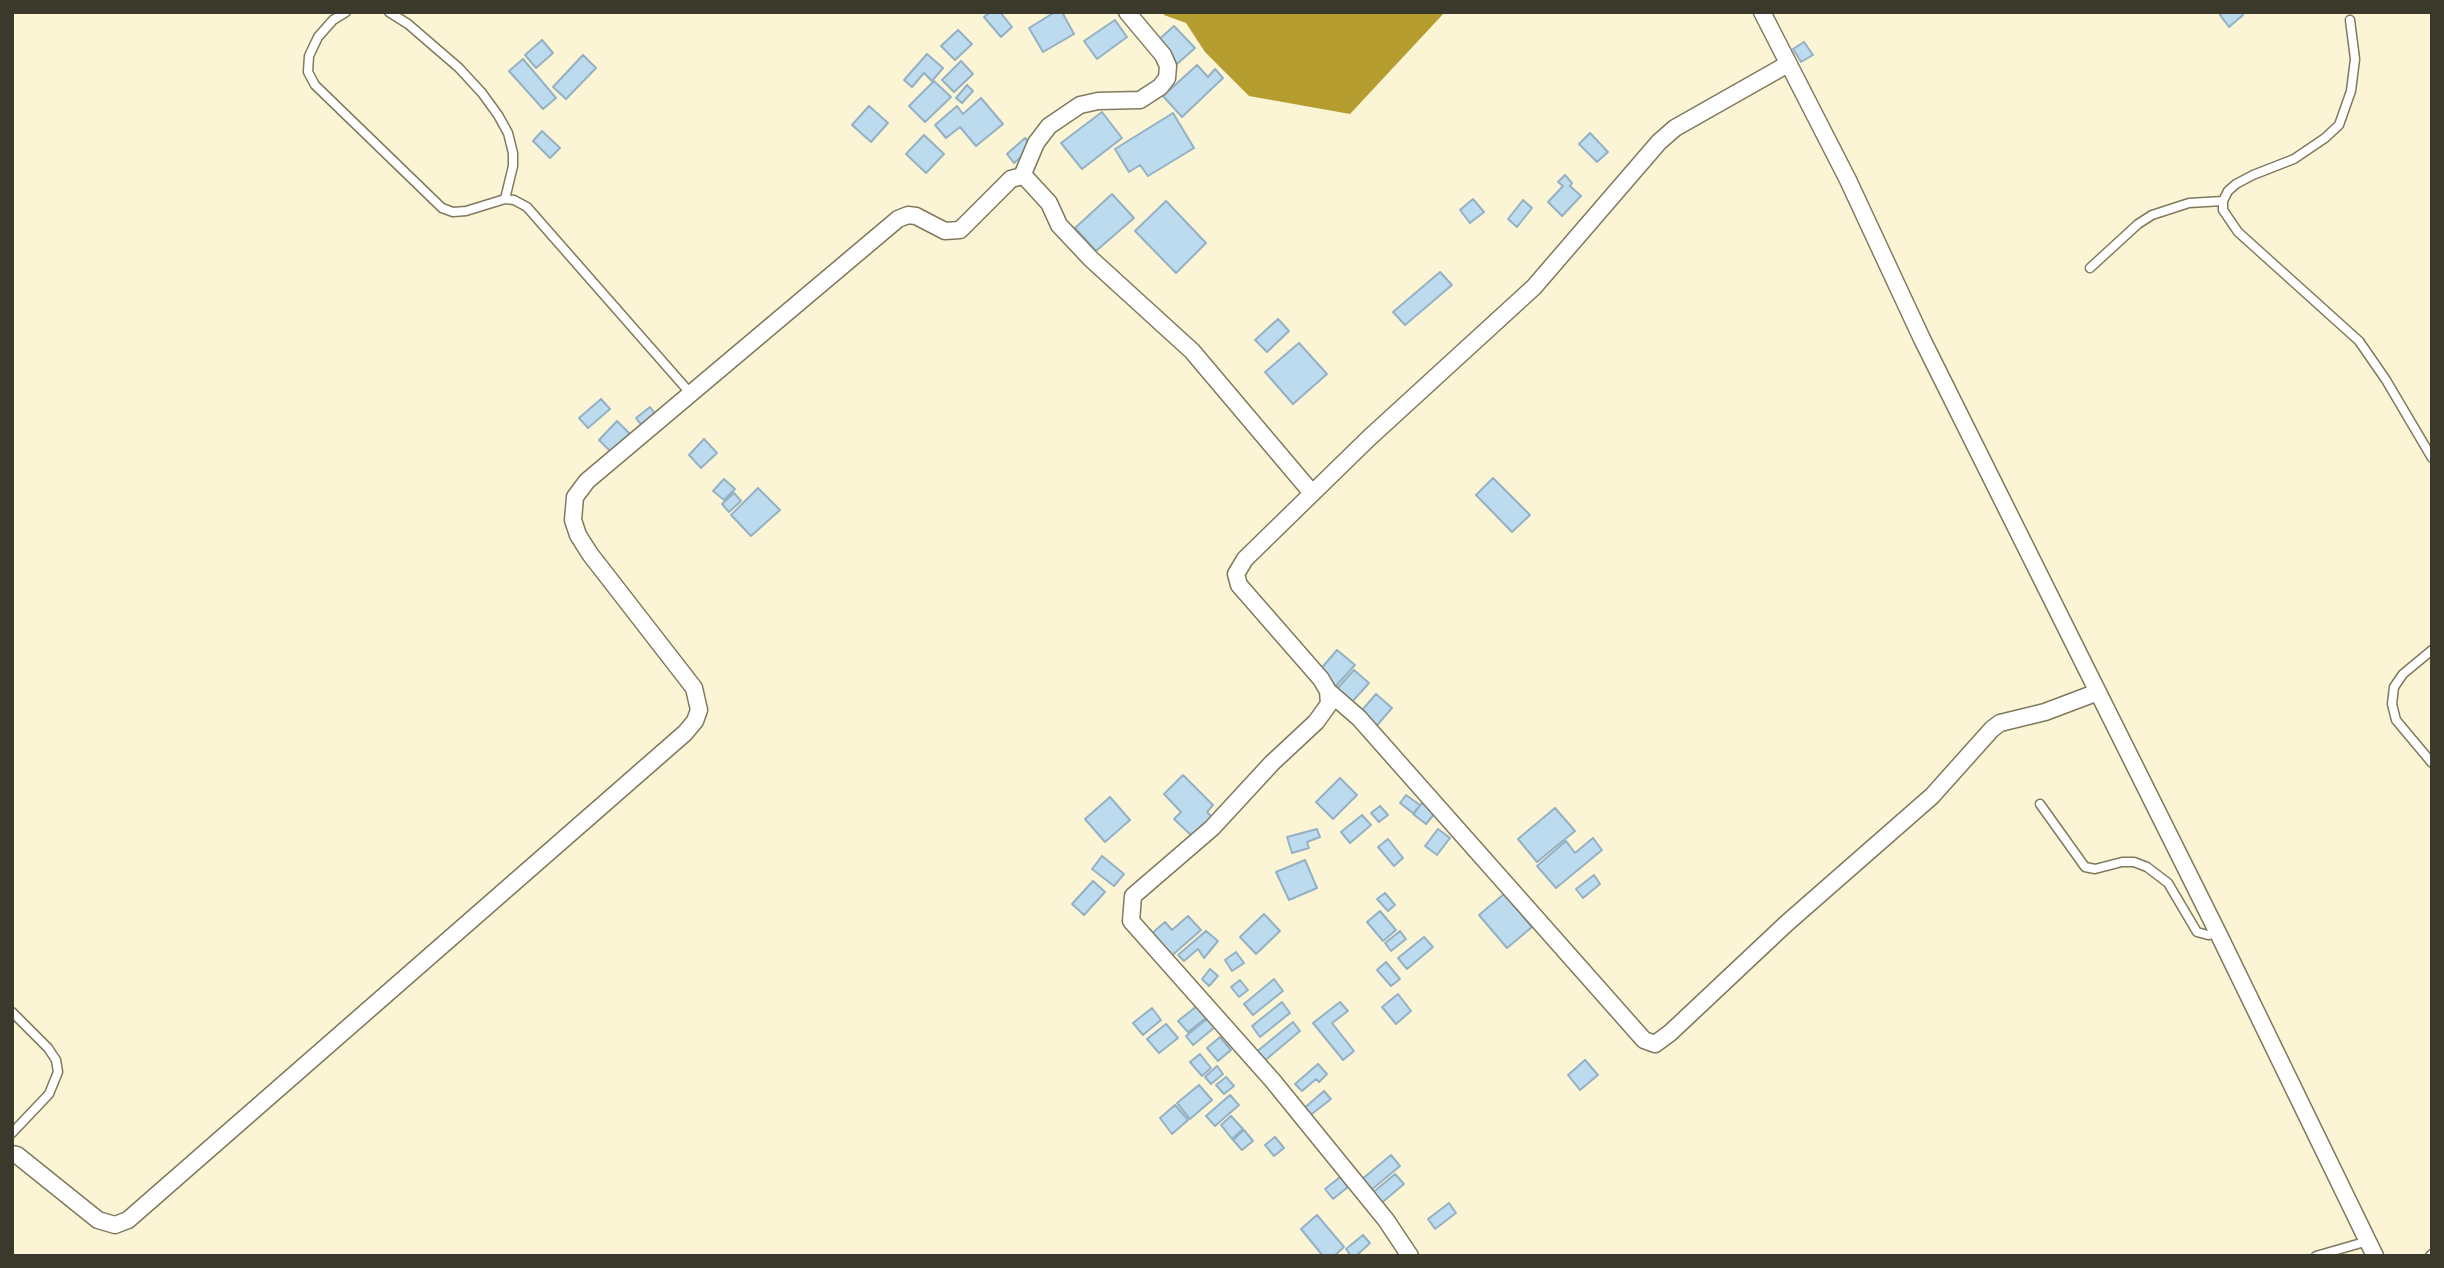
<!DOCTYPE html>
<style>
body{margin:0}
#map{position:relative;width:2444px;height:1268px;overflow:hidden;background:#fcf5d5;font-family:Poppins,sans-serif}
canvas{display:block}
.frame{position:absolute;inset:0;border:14px solid #3b382c;pointer-events:none}
</style>
<div id="map">
<canvas width="2444" height="1268"></canvas>
<div class="frame"></div>
</div>
<script>
const ctx = document.querySelector('canvas').getContext('2d');
ctx.lineJoin = 'round';
function fill(path, color) {
  ctx.fillStyle = color;
  ctx.fill(path, 'evenodd');
}
function shape(rows) {
  const path = new Path2D();
  for (const r of rows) {
    path.moveTo(r[0], r[1]);
    for (let i = 2; i < r.length; i += 2) path.lineTo(r[i], r[i + 1]);
  }
  return path;
}
function stroke(path, color, width, dash) {
  ctx.strokeStyle = color;
  ctx.lineWidth = width;
  ctx.lineCap = dash ? 'butt' : 'round';
  ctx.setLineDash(dash || []);
  ctx.stroke(path);
}
fill(shape([
 [1164,12,1445,12,1350,114,1249,96,1205,52,1186,23,1164,15]
]), '#b49c2f');
const building = shape([
 [990,12,1000,12,1012,27,1001,37,984,17,990,12],
 [1055,12,1062,12,1074,34,1043,52,1029,28,1055,12],
 [2223,12,2241,12,2243,15,2229,27,2220,15,2223,12],
 [1115,20,1127,37,1097,59,1084,41,1115,20],
 [1174,26,1195,48,1177,64,1156,42,1174,26],
 [958,30,972,44,955,60,941,46,958,30],
 [542,40,553,53,536,68,525,55,542,40],
 [1804,42,1813,55,1801,62,1793,49,1804,42],
 [927,54,943,68,932,81,924,73,912,87,904,80,927,54],
 [583,55,596,68,566,99,553,87,583,55],
 [523,59,556,98,543,109,509,71,523,59],
 [961,61,973,74,954,92,942,80,961,61],
 [1197,65,1208,77,1215,69,1223,78,1182,117,1163,96,1197,65],
 [934,81,951,97,925,122,909,106,934,81],
 [967,85,973,91,962,103,956,98,967,85],
 [981,98,1003,124,976,146,960,127,946,138,935,125,957,106,963,114,981,98],
 [869,106,888,123,871,142,852,125,869,106],
 [1102,112,1122,138,1082,169,1061,143,1102,112],
 [1173,113,1194,148,1148,176,1140,165,1129,172,1115,149,1173,113],
 [542,131,560,148,550,158,533,141,542,131],
 [1590,133,1608,152,1597,162,1579,144,1590,133],
 [924,135,944,154,926,173,906,154,924,135],
 [1025,138,1033,147,1014,163,1007,154,1025,138],
 [1565,175,1572,183,1570,186,1581,196,1562,216,1548,202,1563,186,1558,182,1565,175],
 [1112,194,1134,218,1096,251,1075,228,1112,194],
 [1473,199,1484,212,1470,223,1460,210,1473,199],
 [1523,200,1532,208,1517,227,1508,219,1523,200],
 [1166,201,1206,243,1176,273,1135,231,1166,201],
 [1440,272,1452,285,1405,325,1393,312,1440,272],
 [1278,319,1289,331,1267,352,1255,340,1278,319],
 [1299,343,1327,374,1293,404,1265,372,1299,343],
 [601,399,610,409,588,428,579,418,601,399],
 [650,407,658,417,643,427,636,418,650,407],
 [617,421,630,434,612,453,599,440,617,421],
 [704,439,717,453,701,468,689,455,704,439],
 [1493,478,1530,515,1512,532,1476,495,1493,478],
 [724,479,735,489,724,500,713,491,724,479],
 [758,488,780,510,751,536,731,515,758,488],
 [734,493,741,501,729,512,722,504,734,493],
 [1337,650,1355,665,1336,686,1319,671,1337,650],
 [1354,670,1369,683,1351,703,1336,690,1354,670],
 [1376,694,1392,708,1373,730,1357,716,1376,694],
 [1183,775,1213,805,1207,812,1213,818,1194,838,1174,819,1181,812,1164,794,1183,775],
 [1340,778,1357,795,1333,819,1316,802,1340,778],
 [1406,795,1420,805,1414,814,1400,803,1406,795],
 [1110,797,1130,820,1105,842,1085,819,1110,797],
 [1422,803,1435,813,1426,824,1413,814,1422,803],
 [1380,806,1388,815,1379,822,1371,813,1380,806],
 [1555,808,1575,831,1537,862,1518,839,1555,808],
 [1362,815,1371,825,1350,843,1341,832,1362,815],
 [1317,829,1320,837,1307,842,1309,848,1292,853,1287,837,1317,829],
 [1438,829,1450,838,1437,855,1425,846,1438,829],
 [1593,838,1602,850,1556,888,1537,866,1566,841,1575,853,1593,838],
 [1388,839,1403,858,1394,866,1378,847,1388,839],
 [1102,856,1124,874,1114,886,1092,869,1102,856],
 [1305,860,1317,888,1289,900,1276,872,1305,860],
 [1594,875,1600,884,1583,898,1576,889,1594,875],
 [1093,881,1105,892,1084,915,1072,904,1093,881],
 [1385,893,1395,905,1388,911,1377,899,1385,893],
 [1504,894,1532,927,1507,948,1479,915,1504,894],
 [1380,911,1396,930,1383,941,1367,922,1380,911],
 [1264,914,1280,931,1256,954,1240,937,1264,914],
 [1188,916,1201,930,1169,958,1149,936,1165,922,1172,930,1188,916],
 [1206,931,1218,941,1204,958,1198,949,1184,961,1178,955,1206,931],
 [1400,931,1406,939,1391,951,1385,943,1400,931],
 [1424,937,1433,947,1407,969,1398,958,1424,937],
 [1236,952,1244,963,1232,971,1225,960,1236,952],
 [1386,962,1400,979,1391,986,1377,970,1386,962],
 [1210,969,1218,976,1209,986,1202,979,1210,969],
 [1274,979,1283,991,1253,1015,1244,1004,1274,979],
 [1240,980,1248,990,1239,997,1231,987,1240,980],
 [1398,994,1411,1011,1396,1024,1382,1007,1398,994],
 [1282,1002,1290,1013,1260,1037,1252,1026,1282,1002],
 [1340,1002,1348,1011,1332,1023,1354,1051,1343,1060,1313,1023,1340,1002],
 [1197,1006,1206,1018,1188,1032,1178,1021,1197,1006],
 [1152,1008,1161,1020,1143,1035,1133,1023,1152,1008],
 [1208,1018,1215,1027,1193,1045,1186,1036,1208,1018],
 [1293,1022,1300,1031,1263,1062,1255,1053,1293,1022],
 [1166,1024,1178,1038,1159,1053,1147,1039,1166,1024],
 [1220,1037,1231,1050,1218,1061,1207,1048,1220,1037],
 [1200,1054,1211,1068,1202,1076,1190,1062,1200,1054],
 [1585,1060,1598,1075,1580,1090,1568,1075,1585,1060],
 [1318,1064,1327,1074,1319,1082,1316,1079,1302,1091,1295,1084,1318,1064],
 [1217,1066,1223,1074,1211,1084,1205,1077,1217,1066],
 [1226,1077,1234,1086,1224,1094,1216,1085,1226,1077],
 [1199,1085,1212,1100,1190,1119,1177,1103,1199,1085],
 [1324,1091,1331,1099,1308,1117,1302,1110,1324,1091],
 [1230,1095,1239,1105,1215,1126,1206,1116,1230,1095],
 [1175,1105,1188,1120,1172,1134,1160,1118,1175,1105],
 [1231,1116,1243,1129,1232,1139,1221,1125,1231,1116],
 [1244,1130,1253,1141,1242,1150,1233,1140,1244,1130],
 [1275,1137,1284,1148,1274,1156,1265,1145,1275,1137],
 [1391,1155,1400,1166,1370,1191,1361,1180,1391,1155],
 [1395,1174,1404,1184,1379,1205,1370,1195,1395,1174],
 [1340,1177,1348,1187,1333,1199,1325,1189,1340,1177],
 [1449,1203,1456,1213,1435,1229,1428,1219,1449,1203],
 [1317,1215,1344,1247,1334,1256,1323,1256,1301,1229,1317,1215],
 [1363,1235,1370,1243,1356,1256,1351,1256,1346,1249,1363,1235]
]);
fill(building, '#bddbef');
stroke(building, '#94b1c4', 2);
const lane = shape([
 [346,12,333,20,318,37,309,56,308,72,315,85,442,208,453,212,466,211,505,199,514,200,527,207,691,394],
 [389,12,408,24,459,68,482,93,498,115,508,133,513,153,513,166,505,199],
 [2350,20,2355,59,2351,91,2339,125,2325,138,2294,159,2253,175,2236,184,2228,191,2223,201,2223,210,2238,232,2359,341,2386,380,2432,458],
 [2090,268,2138,224,2152,215,2189,203,2223,201],
 [2432,650,2403,674,2394,687,2392,704,2396,720,2432,763],
 [2040,804,2085,867,2095,869,2122,862,2134,862,2147,867,2168,883,2197,932,2208,935,2218,933],
 [12,1012,48,1048,56,1060,58,1072,49,1094,12,1133],
 [2316,1256,2368,1241],
 [2430,1256,2432,1254]
]);
const street = shape([
 [1762,12,1848,180,1922,339,2218,933,2375,1256],
 [1022,176,1036,143,1049,126,1080,105,1098,101,1140,100,1160,87,1167,78,1168,66,1163,55,1127,12],
 [1328,691,1359,718,1644,1040,1655,1044,1670,1033,1787,923,1932,796,1992,729,2000,723,2045,712,2098,692],
 [12,1154,17,1155,98,1220,115,1225,128,1220,685,733,695,721,699,710,694,688,590,554,578,535,573,520,575,497,587,481,898,219,908,215,916,216,945,231,960,230,1011,179,1022,176,1026,178,1049,203,1059,225,1091,259,1192,351,1312,493],
 [1410,1256,1386,1220,1273,1081,1131,921,1133,896,1212,828,1272,763,1316,722,1329,704,1328,691,1321,679,1239,585,1236,574,1245,559,1369,438,1534,287,1659,142,1675,128,1788,64]
]);
stroke(lane, '#80795d', 11);
stroke(street, '#80795d', 19);
stroke(lane, '#fff', 8);
stroke(street, '#fff', 16);
</script>
